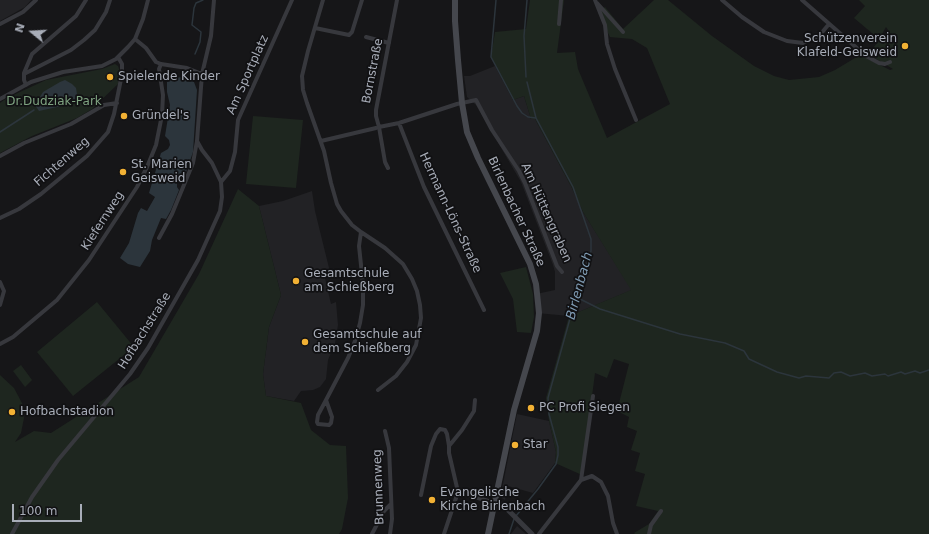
<!DOCTYPE html>
<meta charset="utf-8">
<style>
body{margin:0}
#map{position:relative;width:929px;height:534px;overflow:hidden;background:#161618;font-family:"DejaVu Sans",sans-serif}
canvas{display:block}
.north{position:absolute;left:12px;top:12px;width:40px;height:40px;-webkit-text-stroke:3px #111113;paint-order:stroke;rotate:288deg;font-size:11px;font-weight:700;line-height:16px;text-align:center;color:#a8adb8}
.north::after{content:'';display:block;margin:auto;width:14px;height:18px;background:#a8adb8;clip-path:polygon(50% 0,100% 100%,50% 72%,0 100%)}
.scale{position:absolute;left:12px;top:504px;width:70px;height:18px;box-sizing:border-box;border:2px solid #a8adb8;border-top:0;padding-left:5px;font-size:12px;line-height:14px;white-space:nowrap;color:#a8adb8;-webkit-text-stroke:3px #111113;paint-order:stroke}
</style>
<div id="map">
<canvas width="929" height="534"></canvas>
<div class="north">N</div>
<div class="scale">100 m</div>
</div>
<script>
const ctx = document.querySelector('canvas').getContext('2d');
ctx.lineJoin = 'round';
function fill(path, color) {
  ctx.fillStyle = color;
  ctx.fill(path, 'evenodd');
}
function shape(rows) {
  const path = new Path2D();
  for (const r of rows) {
    path.moveTo(r[0], r[1]);
    for (let i = 2; i < r.length; i += 2) path.lineTo(r[i], r[i + 1]);
  }
  return path;
}
function stroke(path, color, width, dash) {
  ctx.strokeStyle = color;
  ctx.lineWidth = width;
  ctx.lineCap = dash ? 'butt' : 'round';
  ctx.setLineDash(dash || []);
  ctx.stroke(path);
}
function write(font, color, halo, rows, align = 'center') {
  ctx.font = font + ' "DejaVu Sans",sans-serif';
  ctx.lineWidth = 3.5;
  ctx.setLineDash([]);
  ctx.textBaseline = 'middle';
  ctx.strokeStyle = halo;
  ctx.fillStyle = color;
  for (const [text, x, y, turn = 0] of rows) {
    ctx.save();
    ctx.translate(x, y);
    ctx.rotate((+turn || 0) * Math.PI / 180);
    ctx.textAlign = isNaN(turn) ? turn : align;
    if (halo) ctx.strokeText(text, 0, 0);
    ctx.fillText(text, 0, 0);
    ctx.restore();
  }
}
fill(shape([
 [0,0,31,0,25,7,0,21],
 [495,66,513,100,524,96,531,119,535,119,572,188,583,212,632,290,569,316,537,313,536,294,555,290,555,272,553,265,521,182,476,105,467,97,464,76,470,76],
 [312,191,315,211,331,276,325,278,331,304,336,302,338,325,335,343,328,360,326,379,320,387,313,390,301,391,294,401,266,396,263,374,269,327,281,295,259,206,283,201],
 [517,414,549,421,556,452,555,463,533,493,508,486,505,500,502,498,501,494],
 [517,526,526,534,511,534]
]), '#222225');
fill(shape([
 [530,0,564,0,557,53,575,52,578,69,607,138,670,104,647,48,632,39,610,37,598,13,605,7,623,29,654,0,668,0,712,36,754,66,774,76,789,80,819,77,835,70,860,55,890,70,893,69,868,54,888,30,886,27,879,39,854,18,865,6,859,0,929,0,929,534,635,534,634,533,649,524,658,511,636,506,645,474,635,471,640,453,631,450,637,431,627,427,629,417,617,411,629,364,614,359,607,378,595,373,582,475,555,463,556,452,549,421,546,398,569,316,631,290,583,212,572,188,535,119,531,119,524,96,513,100,491,57,495,32,526,29],
 [115,64,118,66,120,72,118,84,92,109,77,118,32,136,0,153,0,103,7,98,46,80,102,69],
 [253,116,303,120,296,188,246,184],
 [238,189,259,206,281,295,269,327,263,374,266,396,301,403,311,430,330,445,346,446,348,498,342,529,339,534,0,534,0,375,14,388,23,405,24,418,21,433,15,442,34,431,51,433,139,377,199,274],
 [526,267,533,294,534,317,531,333,517,332,513,299,500,273],
 [97,302,134,347,73,396,37,352],
 [21,365,32,380,25,387,13,371]
]), '#1e261f');
fill(shape([
 [183,77,194,82,197,90,193,152,184,178,177,183,177,187,179,190,171,210,166,219,161,218,152,240,150,251,140,267,128,264,120,258,129,243,138,213,141,208,147,211,155,197,149,193,161,153,168,149,170,145,169,140,165,136,170,105,167,92,167,82,172,78],
 [65,80,72,84,76,88,77,94,75,101,71,104,39,111,35,105,43,92,60,82]
]), '#2c353c');
stroke(shape([
 [496,0,491,57,517,106,522,113,528,117,536,118,573,187,591,239,591,251,576,297,548,398,549,414,558,447,558,455,556,464,538,489,516,516],
 [195,54,200,42,201,32,192,25,194,8,196,3,203,0],
 [526,77,524,36,527,0],
 [527,82,536,118],
 [0,132,34,110],
 [576,297,600,309,680,334,725,343,744,351,749,359,777,372,799,378,806,376,829,378,834,373,841,372,850,376,865,373,872,376,885,374,888,376,901,372,905,374,915,371,920,373,929,370],
 [509,534,514,519]
]), '#2c353c', 1.5);
stroke(shape([
 [323,0,308,51,302,76,303,90,307,103,324,151,331,183,337,204,341,211,352,225,361,232,385,248,403,264,412,279,417,291,420,305,421,318,416,345,407,362,396,376,378,390],
 [595,0,605,25,607,44,615,69,636,120],
 [722,0,742,17,764,32,787,41,803,43,810,40,819,36,829,24],
 [802,0,866,56,879,63,885,64,890,62],
 [597,3,623,32],
 [0,24,23,12,36,0],
 [559,24,561,0],
 [315,28,349,35,352,32,362,0],
 [366,37,389,43],
 [135,39,146,48,156,62,161,64,187,68,202,74,197,141,193,163,172,214,159,238],
 [24,74,71,50,84,40,95,30,106,12,110,0],
 [202,74,211,36,214,0],
 [26,85,24,80,24,73,32,54,76,16,86,0],
 [0,99,31,82,63,72,102,66,116,59,128,47,135,39,143,19,148,0],
 [399,123,424,187,484,310],
 [379,127,399,123,457,104,476,100,492,130,519,171,525,183,557,266,562,272],
 [321,141,376,128],
 [0,156,24,143,71,124,104,105,117,103],
 [388,168,385,162,379,127,376,116,376,110,397,0],
 [221,182,230,171,235,152,238,120,292,0],
 [0,218,19,209,41,194,87,156,108,132,114,114,122,74,122,64,118,57],
 [0,282,4,291,0,305],
 [0,344,13,337,57,300,89,260,137,187,147,167,156,145,162,115,163,95,159,69,161,64],
 [326,400,318,415,317,422,318,424,329,425,331,423,332,417,326,400,348,358,355,341,360,323,363,305,363,284,359,246,361,232],
 [475,400,474,411,462,430,449,446,449,453,458,492,495,503],
 [385,431,389,448,392,519,390,534],
 [581,480,592,476,601,482,608,496,613,523,617,534],
 [421,495,431,446,436,434,440,429,445,430,447,434,449,446],
 [12,534,32,497,58,460,130,374,148,348,198,260,220,211,222,197,221,182,212,163,202,150,197,141],
 [372,534,384,511,391,504],
 [444,534,458,492],
 [539,534,581,480,593,396],
 [649,534,651,525,661,511]
]), '#37383d', 4);
stroke(shape([
 [495,503,501,504,507,509,532,534]
]), '#37383d', 5);
stroke(shape([
 [455,0,455,21,458,60,462,103,467,132,478,158,530,264,536,284,538,303,539,313,537,331,514,410,488,534]
]), '#45474d', 6);
for (const [x, y, r, color] of [
 [905,46,4,"#f2b134"],
 [110,77,4,"#f2b134"],
 [124,116,4,"#f2b134"],
 [123,172,4,"#f2b134"],
 [296,281,4,"#f2b134"],
 [305,342,4,"#f2b134"],
 [531,408,4,"#f2b134"],
 [12,412,4,"#f2b134"],
 [515,445,4,"#f2b134"],
 [432,500,4,"#f2b134"]
]) {
  const dot = new Path2D();
  dot.arc(x, y, r, 0, 2 * Math.PI);
  ctx.fillStyle = color;
  ctx.fill(dot);
  stroke(dot, '#111113', 1.5);
}
write('12px', '#a8adb8', '#111113', [
 ["Schützenverein",897,39,"right"],
 ["Klafeld-Geisweid",897,53,"right"],
 ["Spielende Kinder",118,77],
 ["Gründel's",132,116],
 ["St. Marien",131,165],
 ["Geisweid",131,179],
 ["Gesamtschule",304,274],
 ["am Schießberg",304,288],
 ["Gesamtschule auf",313,335],
 ["dem Schießberg",313,349],
 ["PC Profi Siegen",539,408],
 ["Hofbachstadion",20,412],
 ["Star",523,445],
 ["Evangelische",440,493],
 ["Kirche Birlenbach",440,507]
], 'left');
write('12px', '#a8adb8', '#111113', [
 ["Bornstraße",373,71,-79],
 ["Am Sportplatz",248,75,-66],
 ["Fichtenweg",62,162,-41],
 ["Birlenbacher Straße",516,212,65],
 ["Hermann-Löns-Straße",450,213,65],
 ["Am Hüttengraben",546,213,66],
 ["Kiefernweg",103,221,-57],
 ["Hofbachstraße",145,331,-58],
 ["Brunnenweg",379,487,-92]
]);
write('12px', '#7fa381', '#111113', [
 ["Dr.Dudziak-Park",54,102]
]);
write('italic 13px', '#7f9bb3', '#111113', [
 ["Birlenbach",580,286,-75]
]);
</script>
